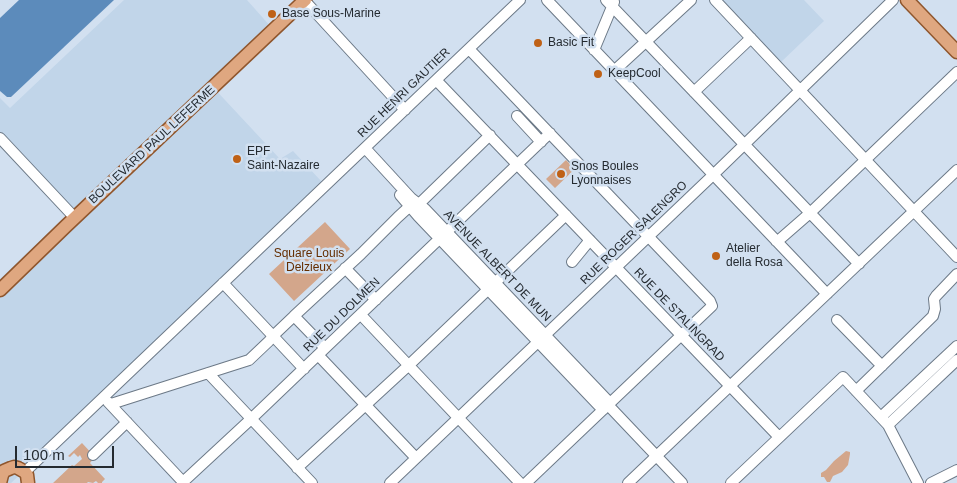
<!DOCTYPE html>
<style>
body{margin:0}
#map{position:relative;width:957px;height:483px;overflow:hidden;background:#d2e0f0;font-family:Helvetica,sans-serif}
canvas{display:block}
.scale{position:absolute;left:15px;top:446px;width:99px;height:22px;box-sizing:border-box;border:2px solid #242a30;border-top:0;padding-left:6px;font-size:15px;line-height:18px;white-space:nowrap;color:#242a30;-webkit-text-stroke:4px #d2e0f0;paint-order:stroke}
</style>
<div id="map">
<canvas width="957" height="483"></canvas>
<div class="scale">100 m</div>
</div>
<script>
const ctx = document.querySelector('canvas').getContext('2d');
ctx.lineJoin = 'round';
function fill(path, color) {
  ctx.fillStyle = color;
  ctx.fill(path, 'evenodd');
}
function shape(rows) {
  const path = new Path2D();
  for (const r of rows) {
    path.moveTo(r[0], r[1]);
    for (let i = 2; i < r.length; i += 2) path.lineTo(r[i], r[i + 1]);
  }
  return path;
}
function stroke(path, color, width, dash) {
  ctx.strokeStyle = color;
  ctx.lineWidth = width;
  ctx.lineCap = dash ? 'butt' : 'round';
  ctx.setLineDash(dash || []);
  ctx.stroke(path);
}
function write(font, color, halo, rows, align = 'center') {
  ctx.font = font + ' Helvetica,sans-serif';
  ctx.lineWidth = 5;
  ctx.setLineDash([]);
  ctx.textBaseline = 'middle';
  ctx.strokeStyle = halo;
  ctx.fillStyle = color;
  for (const [text, x, y, turn = 0] of rows) {
    ctx.save();
    ctx.translate(x, y);
    ctx.rotate((+turn || 0) * Math.PI / 180);
    ctx.textAlign = isNaN(turn) ? turn : align;
    if (halo) ctx.strokeText(text, 0, 0);
    ctx.fillText(text, 0, 0);
    ctx.restore();
  }
}
fill(shape([
 [124,0,247,0,271,27,211,85,280,159,293,151,322,182,305,204,11,483,0,483,0,279,48,233,76,215,0,132,0,98,10,108],
 [722,0,804,0,824,21,780,63]
]), '#c1d5e9');
fill(shape([
 [566,160,575,169,555,188,546,179],
 [325,222,350,249,294,301,269,274],
 [82,443,95,457,90,463,105,479,102,482,102,483,98,483,96,481,93,483,88,482,87,483,53,483,72,465,74,466,82,459,80,455,78,457,74,453,70,457,68,456],
 [846,451,850,452,850,454,848,465,842,472,833,476,830,482,827,482,824,477,821,477,821,473,826,470,834,461]
]), '#d3a68b');
fill(shape([
 [19,0,114,0,11,97,7,97,0,91,0,18]
]), '#5c8bbb');
const minor = shape([
 [547,0,827,294],
 [606,0,859,264],
 [715,0,957,257],
 [305,1,405,110],
 [469,49,710,301,712,306,526,483],
 [594,50,614,2],
 [614,71,691,0],
 [436,80,779,437],
 [694,92,751,38],
 [517,116,541,142],
 [0,138,75,218],
 [365,148,411,198,425,209,610,403],
 [400,195,418,216,603,410],
 [776,241,779,240,810,213,957,72],
 [572,262,590,240],
 [345,268,376,300],
 [361,315,520,483],
 [294,316,361,254,398,217,410,206,419,204,490,135],
 [837,320,882,366],
 [318,355,416,458],
 [304,369,273,336,294,316,325,348],
 [208,373,312,483],
 [856,391,933,316,935,309,934,299,936,296,957,274],
 [108,402,184,483],
 [111,404,249,360,269,341,273,336,223,283],
 [608,405,682,483],
 [881,417,957,346],
 [888,425,957,360],
 [93,455,127,422],
 [297,468,409,365,566,215],
 [25,472,520,0],
 [182,483,251,419,550,133],
 [390,483,713,175,893,0],
 [628,483,957,170],
 [731,483,843,377,888,425,918,483],
 [931,483,957,470]
]);
const major = shape([
 [907,0,957,52],
 [0,290,66,226,305,0],
 [0,483,2,475,4,471,11,468,14,467,18,468,25,472,27,475,28,483]
]);
stroke(minor, '#6c7987', 12);
stroke(major, '#8f562d', 15);
stroke(minor, '#fff', 10);
stroke(major, '#dfa780', 12);
for (const [x, y, r, color] of [
 [272,14,5,"#bf6116"],
 [538,43,5,"#bf6116"],
 [598,74,5,"#bf6116"],
 [237,159,5,"#bf6116"],
 [561,174,5,"#bf6116"],
 [716,256,5,"#bf6116"]
]) {
  const dot = new Path2D();
  dot.arc(x, y, r, 0, 2 * Math.PI);
  ctx.fillStyle = color;
  ctx.fill(dot);
  stroke(dot, '#d2e0f0', 2);
}
write('12px', '#242a30', '#d2e0f0', [
 ["Base Sous-Marine",282,14],
 ["Basic Fit",548,43],
 ["KeepCool",608,74],
 ["EPF",247,152],
 ["Saint-Nazaire",247,166],
 ["Snos Boules",571,167],
 ["Lyonnaises",571,181],
 ["Atelier",726,249],
 ["della Rosa",726,263]
], 'left');
write('12px', '#242a30', '#d2e0f0', [
 ["RUE HENRI GAUTIER",404,93,-44],
 ["BOULEVARD PAUL LEFERME",152,145,-43],
 ["RUE ROGER SALENGRO",634,233,-44],
 ["AVENUE ALBERT DE MUN",497,266,46],
 ["RUE DU DOLMEN",342,315,-44],
 ["RUE DE STALINGRAD",679,315,46]
]);
write('12px', '#642d00', '#d2e0f0', [
 ["Square Louis",309,254],
 ["Delzieux",309,268]
]);
</script>
